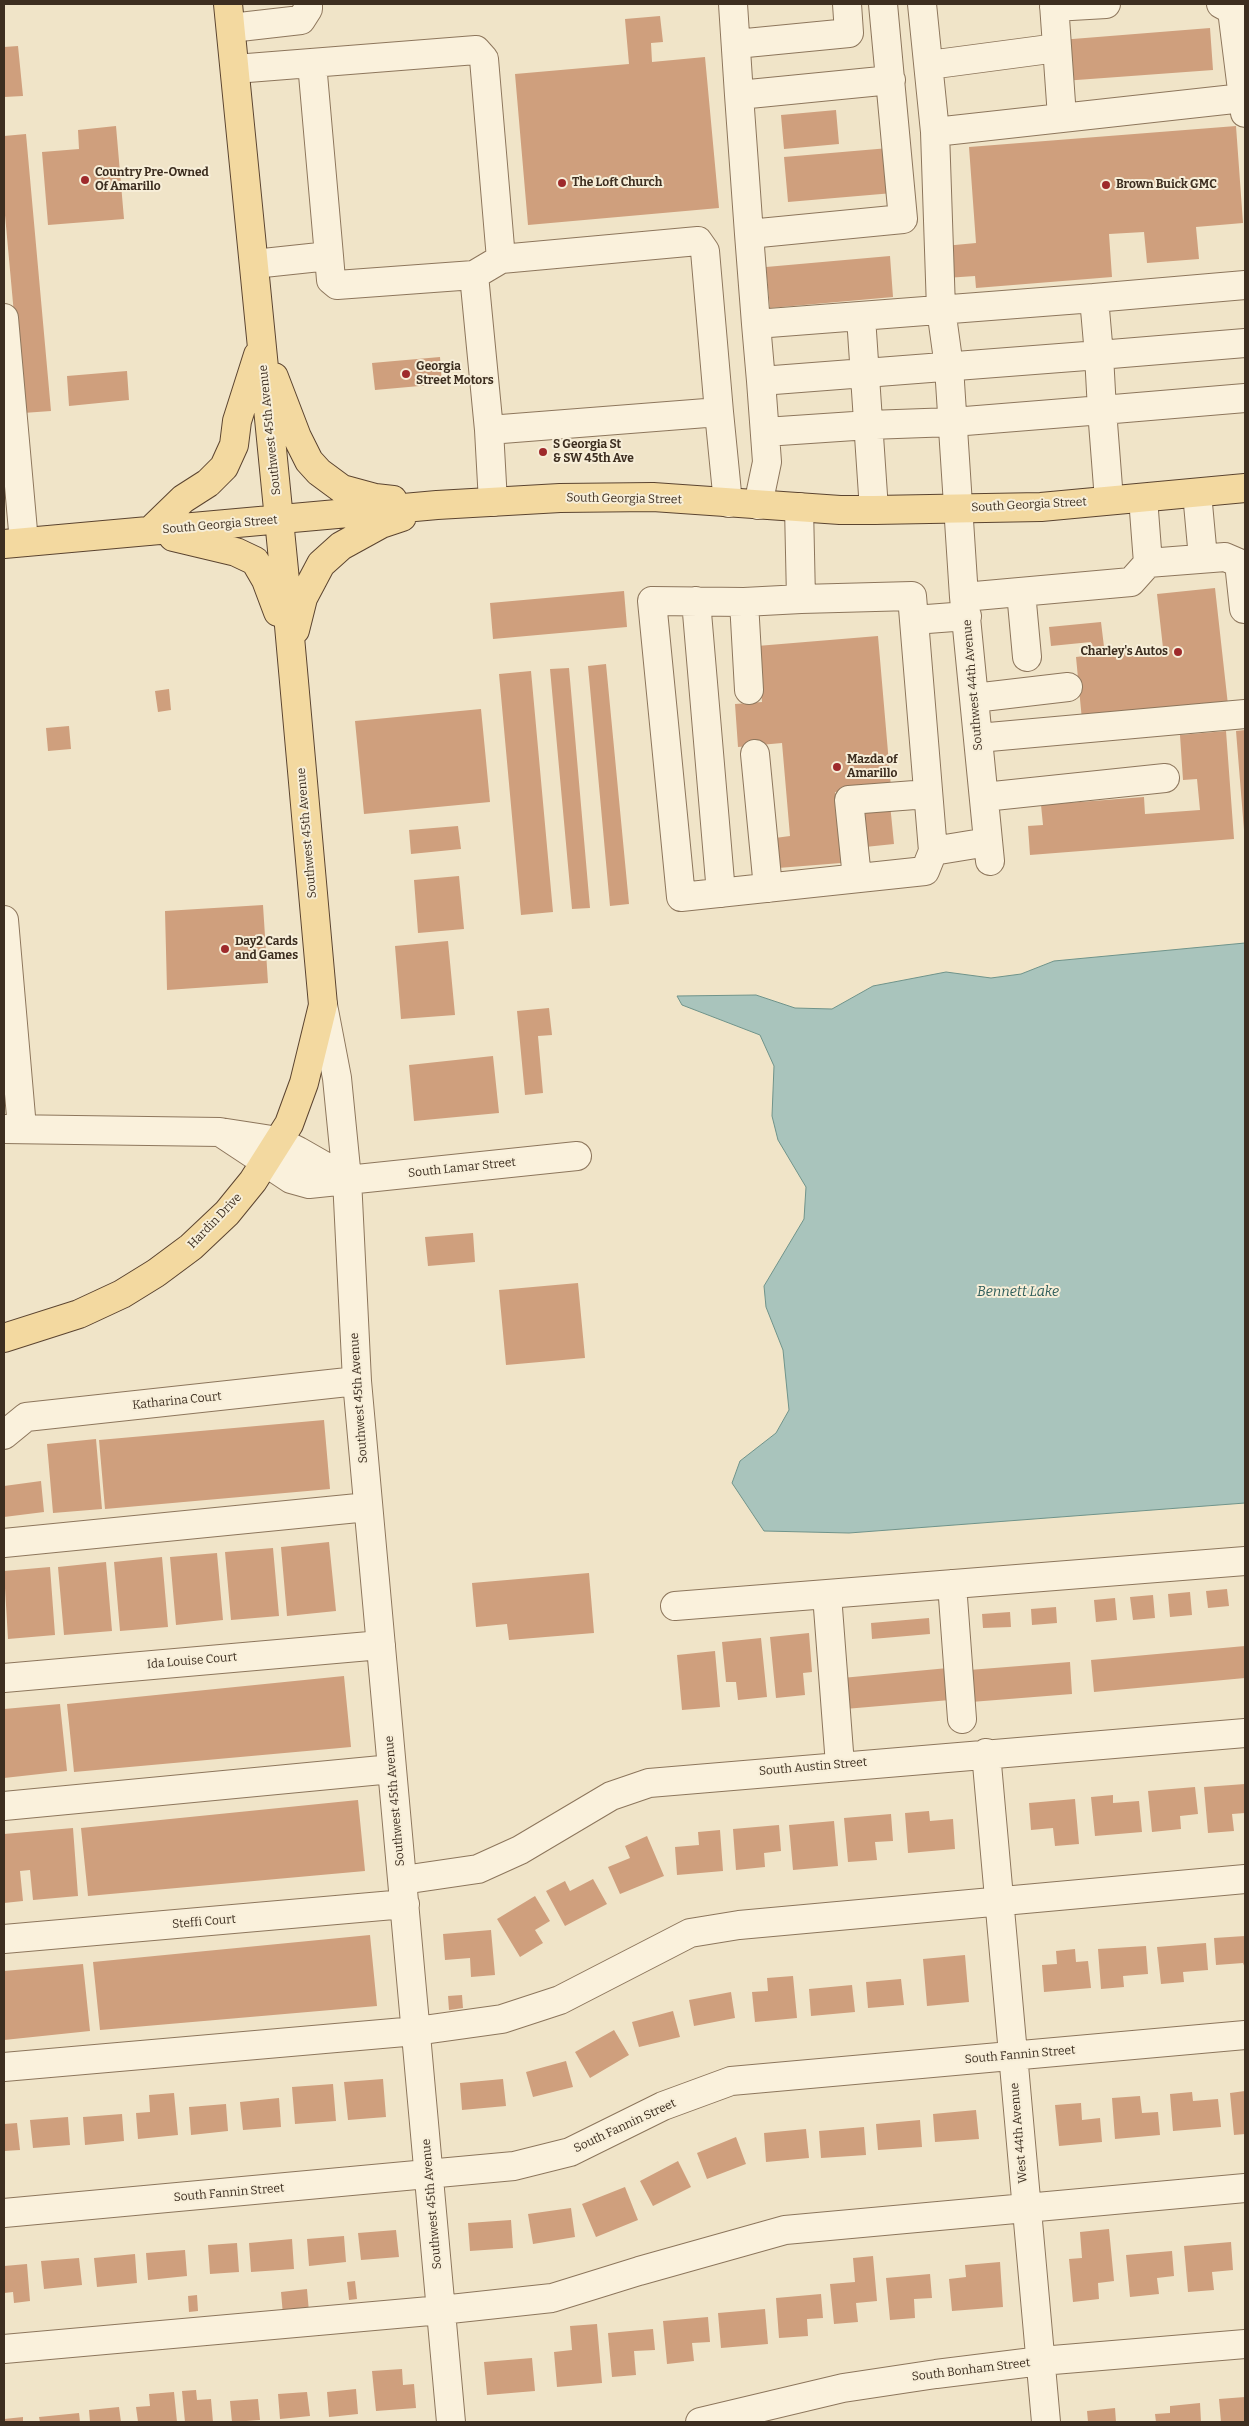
<!DOCTYPE html>
<style>
body{margin:0}
#map{position:relative;width:1249px;height:2426px;overflow:hidden;background:#f0e4c8;font-family:Bitter,serif}
canvas{display:block}
.frame{position:absolute;inset:0;border:5px solid #3d2e20;pointer-events:none}
</style>
<div id="map">
<canvas width="1249" height="2426"></canvas>
<div class="frame"></div>
</div>
<script>
const ctx = document.querySelector('canvas').getContext('2d');
ctx.lineJoin = 'round';
function fill(path, color) {
  ctx.fillStyle = color;
  ctx.fill(path, 'evenodd');
}
function shape(rows) {
  const path = new Path2D();
  for (const r of rows) {
    path.moveTo(r[0], r[1]);
    for (let i = 2; i < r.length; i += 2) path.lineTo(r[i], r[i + 1]);
  }
  return path;
}
function stroke(path, color, width, dash) {
  ctx.strokeStyle = color;
  ctx.lineWidth = width;
  ctx.lineCap = dash ? 'butt' : 'round';
  ctx.setLineDash(dash || []);
  ctx.stroke(path);
}
function write(font, color, halo, rows, align = 'center') {
  ctx.font = font + ' Bitter,serif';
  ctx.lineWidth = 4;
  ctx.setLineDash([]);
  ctx.textBaseline = 'middle';
  ctx.strokeStyle = halo;
  ctx.fillStyle = color;
  for (const [text, x, y, turn = 0] of rows) {
    ctx.save();
    ctx.translate(x, y);
    ctx.rotate((+turn || 0) * Math.PI / 180);
    ctx.textAlign = isNaN(turn) ? turn : align;
    if (halo) ctx.strokeText(text, 0, 0);
    ctx.fillText(text, 0, 0);
    ctx.restore();
  }
}
const water = shape([
 [1245,943,1245,1503,849,1533,764,1531,732,1483,740,1461,776,1433,789,1410,783,1350,766,1307,764,1286,804,1219,806,1187,778,1140,772,1116,774,1066,760,1035,682,1005,677,996,756,995,795,1008,832,1009,873,986,946,972,991,978,1021,974,1054,961,1245,943]
]);
fill(water, '#a9c4bc');
stroke(water, '#6f938a', 1);
fill(shape([
 [660,16,663,42,651,43,652,62,705,57,719,208,528,225,515,74,629,64,625,19],
 [1210,28,1213,70,1063,81,1060,40],
 [18,46,23,96,4,97,4,47],
 [836,110,839,144,784,149,781,115],
 [116,126,124,219,48,225,42,152,79,149,78,130],
 [1236,126,1243,223,1196,227,1199,259,1147,263,1144,232,1109,234,1112,277,976,288,975,276,946,278,944,246,976,243,969,147],
 [26,134,51,411,23,413,4,204,4,136],
 [889,148,893,193,788,202,784,157],
 [890,256,893,297,770,308,766,267],
 [440,357,442,384,375,390,372,363],
 [127,371,129,400,69,406,67,376],
 [1215,588,1228,705,1082,720,1076,657,1093,655,1091,642,1051,646,1049,627,1101,622,1105,655,1163,648,1157,594],
 [624,591,627,627,493,639,490,603],
 [878,636,891,787,835,792,841,863,778,868,775,838,790,836,782,743,738,747,735,704,762,702,757,646],
 [606,664,629,904,610,906,588,666],
 [569,668,590,908,572,909,550,669],
 [531,671,553,912,521,915,499,674],
 [169,689,171,710,158,712,155,691],
 [481,709,490,802,364,814,355,721],
 [69,726,71,749,48,751,46,728],
 [1245,730,1245,830,1244,830,1236,731],
 [1226,731,1234,839,1030,855,1028,826,1043,825,1041,805,1144,797,1145,814,1200,810,1197,779,1183,780,1180,735],
 [890,804,894,844,865,847,861,807],
 [458,826,461,849,411,854,409,830],
 [459,876,464,929,418,933,414,880],
 [263,905,268,983,167,990,165,911],
 [448,941,455,1015,401,1019,395,946],
 [549,1008,552,1035,538,1036,543,1093,525,1095,517,1011],
 [493,1056,499,1113,414,1121,409,1065],
 [473,1233,475,1262,428,1266,425,1237],
 [578,1283,585,1358,506,1365,499,1290],
 [324,1420,330,1489,105,1509,99,1440],
 [96,1439,102,1509,53,1513,47,1444],
 [41,1481,44,1512,4,1517,4,1486],
 [329,1542,336,1611,287,1616,281,1547],
 [273,1548,279,1616,231,1620,225,1552],
 [217,1553,223,1620,176,1625,170,1557],
 [162,1557,168,1627,120,1631,114,1562],
 [106,1562,112,1631,64,1635,58,1567],
 [50,1567,55,1635,8,1639,4,1571],
 [589,1573,594,1633,509,1640,507,1624,476,1627,472,1583],
 [1227,1589,1229,1606,1208,1608,1206,1591],
 [1190,1592,1192,1615,1170,1617,1168,1594],
 [1153,1595,1155,1618,1133,1620,1130,1597],
 [1115,1598,1117,1620,1096,1622,1094,1600],
 [1056,1607,1057,1623,1032,1625,1031,1609],
 [1010,1612,1011,1627,983,1628,982,1614],
 [929,1618,930,1634,872,1639,871,1623],
 [809,1633,812,1672,803,1673,805,1695,776,1698,770,1637],
 [761,1638,767,1697,738,1700,736,1682,726,1682,722,1642],
 [1245,1646,1245,1678,1094,1692,1091,1660],
 [715,1651,720,1707,682,1710,677,1655],
 [1070,1662,1072,1694,971,1702,969,1670],
 [948,1668,950,1700,845,1709,842,1678],
 [344,1676,351,1747,74,1772,67,1704],
 [60,1704,67,1771,4,1778,4,1709],
 [1245,1784,1245,1813,1232,1814,1234,1831,1208,1833,1204,1787],
 [1195,1787,1198,1814,1180,1816,1181,1829,1152,1832,1148,1791],
 [1113,1795,1113,1803,1139,1801,1142,1832,1095,1836,1091,1797],
 [1075,1799,1079,1844,1055,1846,1053,1828,1031,1830,1029,1803],
 [358,1800,365,1871,88,1896,81,1828],
 [929,1811,930,1821,953,1819,955,1849,908,1853,905,1813],
 [891,1814,893,1841,875,1842,877,1860,848,1862,844,1818],
 [834,1821,838,1866,793,1870,789,1825],
 [779,1825,781,1851,764,1853,765,1867,736,1870,733,1829],
 [73,1828,78,1896,33,1900,30,1870,20,1871,23,1901,4,1903,4,1834],
 [720,1830,723,1871,677,1875,675,1847,699,1845,698,1832],
 [647,1836,664,1876,620,1894,608,1867,630,1858,625,1846],
 [593,1879,607,1904,565,1926,546,1891,565,1881,570,1891],
 [535,1896,550,1921,535,1930,543,1943,520,1957,497,1919],
 [491,1930,495,1975,471,1977,470,1958,445,1960,443,1934],
 [370,1935,377,2006,100,2030,93,1962],
 [1245,1936,1245,1968,1243,1963,1216,1965,1214,1938],
 [1206,1943,1208,1970,1183,1972,1184,1982,1161,1984,1157,1947],
 [1146,1946,1148,1974,1123,1976,1124,1987,1101,1989,1098,1949],
 [1075,1949,1076,1962,1088,1961,1091,1988,1044,1992,1042,1965,1057,1964,1056,1951],
 [965,1955,969,2002,927,2006,923,1959],
 [83,1964,90,2031,4,2040,4,1971],
 [793,1976,797,2018,755,2022,752,1992,768,1991,767,1978],
 [901,1979,904,2005,868,2008,866,1982],
 [852,1985,855,2012,811,2016,809,1989],
 [731,1992,735,2018,694,2026,689,2000],
 [462,1995,463,2008,449,2010,448,1996],
 [673,2011,680,2037,639,2047,632,2022],
 [614,2030,629,2055,590,2078,575,2052],
 [566,2061,573,2087,533,2097,526,2072],
 [383,2079,386,2117,348,2120,344,2082],
 [503,2079,506,2106,462,2110,460,2083],
 [333,2084,336,2121,295,2124,292,2087],
 [1245,2091,1245,2134,1234,2135,1230,2093],
 [1192,2092,1193,2101,1218,2099,1221,2127,1173,2131,1170,2094],
 [174,2093,178,2135,138,2139,136,2113,150,2112,149,2095],
 [1140,2096,1142,2113,1158,2112,1160,2135,1115,2139,1112,2098],
 [279,2098,281,2127,243,2130,240,2102],
 [1081,2103,1082,2120,1100,2118,1102,2142,1059,2146,1055,2105],
 [226,2104,228,2131,191,2135,189,2107],
 [976,2110,979,2139,935,2142,933,2114],
 [122,2114,124,2141,85,2145,83,2117],
 [68,2117,70,2145,33,2148,30,2120],
 [920,2120,922,2147,878,2150,876,2124],
 [17,2123,20,2150,4,2151,4,2124],
 [864,2127,866,2155,821,2158,819,2131],
 [806,2129,809,2158,766,2162,764,2133],
 [736,2137,746,2164,707,2179,697,2153],
 [678,2161,691,2187,653,2206,640,2181],
 [625,2187,638,2220,596,2237,582,2204],
 [571,2208,575,2237,533,2244,528,2214],
 [511,2220,513,2248,470,2251,468,2223],
 [1109,2229,1114,2281,1098,2283,1099,2299,1073,2302,1069,2259,1082,2258,1080,2232],
 [396,2230,399,2257,361,2260,358,2233],
 [344,2236,346,2262,309,2266,307,2239],
 [292,2239,294,2269,251,2272,249,2243],
 [1231,2242,1233,2270,1212,2272,1214,2290,1188,2292,1184,2246],
 [237,2243,239,2272,210,2274,208,2245],
 [185,2250,187,2276,148,2280,146,2253],
 [1172,2251,1174,2276,1157,2278,1159,2294,1130,2297,1126,2255],
 [135,2254,137,2283,97,2287,94,2258],
 [873,2256,877,2301,856,2303,858,2322,834,2324,830,2284,855,2282,853,2258],
 [79,2258,82,2285,44,2289,41,2261],
 [1000,2262,1003,2307,952,2311,949,2279,966,2277,965,2265],
 [27,2264,30,2301,14,2303,13,2292,4,2293,4,2266],
 [930,2274,932,2298,914,2299,915,2318,890,2320,886,2278],
 [355,2281,357,2299,349,2300,347,2282],
 [307,2289,309,2312,283,2315,281,2292],
 [821,2294,823,2318,807,2319,808,2336,779,2338,776,2298],
 [197,2295,198,2311,189,2312,188,2296],
 [765,2309,768,2344,721,2348,718,2313],
 [708,2317,710,2342,692,2343,694,2361,667,2364,663,2321],
 [597,2324,602,2383,557,2387,554,2352,572,2350,570,2326],
 [653,2329,655,2350,634,2351,636,2375,612,2377,608,2333],
 [532,2358,535,2391,487,2395,484,2362],
 [402,2369,403,2385,414,2384,416,2408,376,2411,372,2371],
 [356,2389,358,2414,329,2417,327,2392],
 [196,2390,197,2400,211,2399,213,2422,185,2422,182,2391],
 [174,2392,177,2422,138,2422,136,2407,150,2406,149,2394],
 [307,2392,310,2416,280,2419,278,2394],
 [1245,2397,1245,2422,1221,2422,1219,2399],
 [258,2399,260,2420,232,2422,230,2401],
 [1200,2403,1201,2422,1156,2422,1155,2414,1170,2413,1170,2406],
 [119,2407,121,2422,90,2422,89,2410],
 [1115,2408,1116,2422,1088,2422,1087,2411],
 [79,2413,80,2422,40,2422,39,2417],
 [23,2417,23,2422,4,2422,4,2419]
]), '#cf9f7d');
const minor = shape([
 [733,4,739,95],
 [922,4,935,132,1243,98,1245,113],
 [1054,4,1062,117],
 [1221,4,1232,10,1243,98],
 [1054,7,1106,4],
 [231,28,301,20,308,9,308,4],
 [736,44,849,33,847,4],
 [312,63,329,256],
 [929,65,1057,48],
 [235,69,476,50,484,59,501,259,474,275,337,285,331,280,329,256,254,264],
 [935,132,941,309,949,367,964,597,990,861],
 [749,234,739,95,891,80],
 [501,259,698,241,705,251,719,412],
 [474,275,489,430,719,412,728,503],
 [1245,285,1094,298,1099,355,1245,343],
 [861,317,874,510],
 [4,318,24,542],
 [756,324,749,234,903,219,883,4],
 [761,381,756,324,1094,298],
 [489,430,493,502],
 [1197,493,1203,558],
 [1143,498,1148,563],
 [1109,500,1102,410,1245,398],
 [758,505,767,462,761,381,1099,355,1102,410,953,422,869,425,765,432],
 [799,507,801,599,912,596,933,851,925,871,681,897,652,601,744,602,801,599],
 [1021,592,1027,657],
 [964,597,1131,582,1148,563,1225,557,1239,563,1244,609],
 [696,601,721,893],
 [744,602,749,690],
 [914,620,967,616],
 [974,698,1068,687],
 [978,738,1245,714],
 [755,754,768,888],
 [984,797,1165,778],
 [933,851,988,842],
 [857,878,849,800,928,794],
 [4,920,22,1128],
 [323,1005,337,1078,347,1179,357,1381,451,2422],
 [4,1129,220,1132,259,1138,278,1141,298,1151,347,1179],
 [220,1132,291,1179,309,1184,577,1156],
 [4,1435,26,1417,357,1381],
 [4,1543,368,1507],
 [952,1584,962,1719],
 [827,1595,840,1765],
 [675,1606,1245,1561],
 [4,1678,381,1645],
 [986,1753,1046,2422],
 [4,1806,392,1769],
 [403,1880,478,1869,520,1850,611,1796,649,1783,1245,1733],
 [4,1939,405,1904],
 [4,2067,416,2031,502,2019,560,2000,690,1933,739,1925,1245,1879],
 [4,2213,514,2166,570,2152,663,2106,731,2081,1245,2035],
 [4,2349,441,2310,552,2298,639,2271,785,2230,1245,2188],
 [700,2422,843,2388,936,2374,1041,2361,1245,2344]
]);
const major = shape([
 [274,377,297,437,309,461,319,472,342,489,375,498,393,500],
 [150,531,183,499,208,483,224,467,234,445,237,421,258,355],
 [173,537,236,552,255,561,266,580,278,612],
 [4,544,437,505,560,498,653,497,840,510,874,510,1041,507,1245,488],
 [295,630,303,598,321,564,341,546,381,524,402,517],
 [4,1338,79,1314,122,1294,156,1273,191,1247,227,1213,253,1181,289,1124,304,1083,323,1005,284,570,228,4]
]);
stroke(minor, '#8d765c', 30);
stroke(major, '#5b4430', 30);
stroke(minor, '#faf1dc', 28);
stroke(major, '#f3d9a0', 28);
for (const [x, y, r, color] of [
 [85,180,5,"#9e2a2b"],
 [562,183,5,"#9e2a2b"],
 [1106,185,5,"#9e2a2b"],
 [406,374,5,"#9e2a2b"],
 [543,452,5,"#9e2a2b"],
 [1178,652,5,"#9e2a2b"],
 [837,767,5,"#9e2a2b"],
 [225,949,5,"#9e2a2b"]
]) {
  const dot = new Path2D();
  dot.arc(x, y, r, 0, 2 * Math.PI);
  ctx.fillStyle = color;
  ctx.fill(dot);
  stroke(dot, '#f7eed8', 2);
}
write('bold 12px', '#3d2e20', '#f7eed8', [
 ["Country Pre-Owned",95,173],
 ["Of Amarillo",95,187],
 ["The Loft Church",572,183],
 ["Brown Buick GMC",1116,185],
 ["Georgia",416,367],
 ["Street Motors",416,381],
 ["S Georgia St",553,445],
 ["& SW 45th Ave",553,459],
 ["Charley's Autos",1168,652,"right"],
 ["Mazda of",847,760],
 ["Amarillo",847,774],
 ["Day2 Cards",235,942],
 ["and Games",235,956]
], 'left');
write('12px', '#3d2e20', '#f7eed8', [
 ["Southwest 45th Avenue",270,430,-96],
 ["South Georgia Street",624,499,1],
 ["South Georgia Street",1029,505,-3],
 ["South Georgia Street",220,525,-5],
 ["Southwest 44th Avenue",973,685,-95],
 ["Southwest 45th Avenue",307,833,-95],
 ["South Lamar Street",462,1168,-6],
 ["Hardin Drive",215,1221,-46],
 ["Southwest 45th Avenue",359,1398,-94],
 ["Katharina Court",177,1401,-6],
 ["Ida Louise Court",192,1661,-5],
 ["South Austin Street",813,1767,-5],
 ["Southwest 45th Avenue",395,1801,-95],
 ["Steffi Court",204,1922,-5],
 ["South Fannin Street",1020,2055,-5],
 ["South Fannin Street",625,2126,-25],
 ["West 44th Avenue",1019,2133,-95],
 ["South Fannin Street",229,2193,-5],
 ["Southwest 45th Avenue",432,2204,-95],
 ["South Bonham Street",971,2370,-7]
]);
write('italic 14px', '#2f5d5a', '#f7eed8', [
 ["Bennett Lake",1018,1292]
]);
</script>
